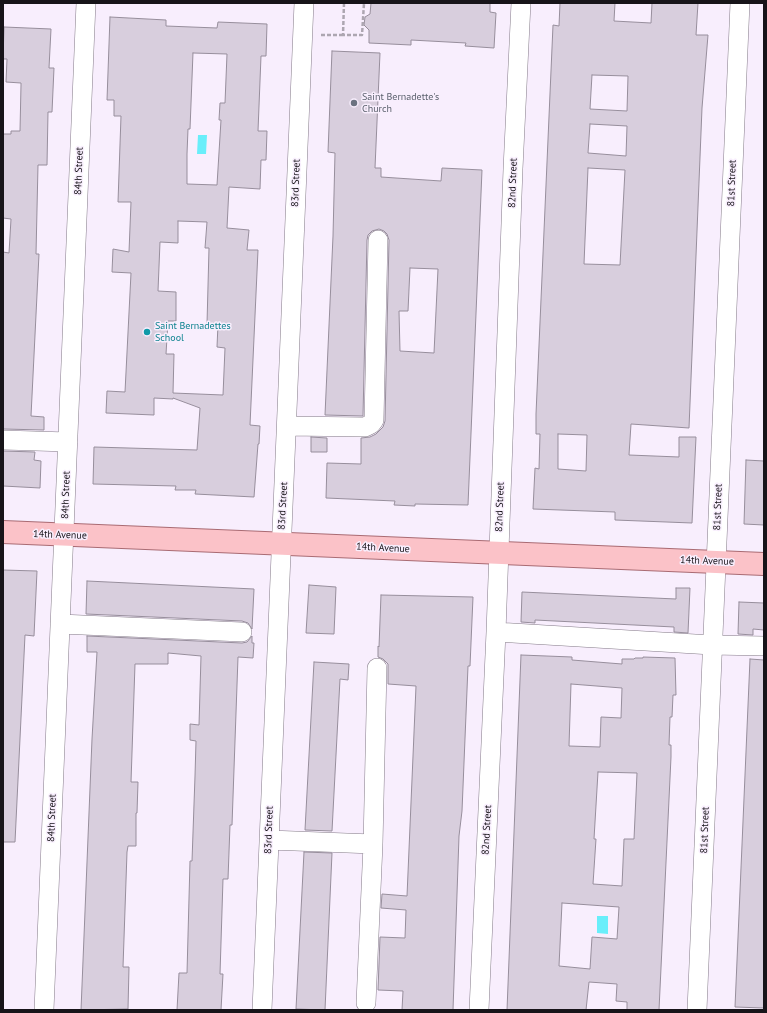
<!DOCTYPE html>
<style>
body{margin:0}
#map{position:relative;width:767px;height:1013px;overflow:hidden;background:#f8eefd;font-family:"PT Sans",sans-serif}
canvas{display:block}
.frame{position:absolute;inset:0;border:4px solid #171419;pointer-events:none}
</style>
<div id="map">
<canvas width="767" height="1013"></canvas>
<div class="frame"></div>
</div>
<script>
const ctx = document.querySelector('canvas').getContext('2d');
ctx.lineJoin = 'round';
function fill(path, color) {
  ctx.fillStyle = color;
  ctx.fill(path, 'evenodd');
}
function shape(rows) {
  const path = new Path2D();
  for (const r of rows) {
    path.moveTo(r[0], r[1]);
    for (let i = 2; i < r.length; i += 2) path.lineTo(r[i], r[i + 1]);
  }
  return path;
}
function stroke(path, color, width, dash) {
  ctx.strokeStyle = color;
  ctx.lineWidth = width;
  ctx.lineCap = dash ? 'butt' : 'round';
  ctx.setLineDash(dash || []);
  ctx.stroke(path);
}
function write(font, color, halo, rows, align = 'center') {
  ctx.font = font + ' "PT Sans",sans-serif';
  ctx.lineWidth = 3;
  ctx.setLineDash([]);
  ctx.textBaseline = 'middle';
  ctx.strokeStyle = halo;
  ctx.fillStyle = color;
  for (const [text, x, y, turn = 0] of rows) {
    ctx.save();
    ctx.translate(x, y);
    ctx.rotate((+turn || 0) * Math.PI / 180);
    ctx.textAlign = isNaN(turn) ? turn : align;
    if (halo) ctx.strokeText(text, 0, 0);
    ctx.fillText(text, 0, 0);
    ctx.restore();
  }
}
fill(shape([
 [198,135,207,135,206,154,197,154],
 [597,916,608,916,608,934,597,933]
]), '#69eefa');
const building = shape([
 [371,3,490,3,490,12,496,13,494,48,465,46,466,43,411,40,411,45,369,43,369,30,364,25,365,17,370,14,371,3],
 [560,3,615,3,614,21,651,23,652,3,698,3,696,35,708,35,702,108,689,428,631,424,629,455,679,457,679,437,696,437,692,523,615,520,615,512,533,509,535,468,539,469,540,434,536,434,536,414,553,25,559,26,560,3],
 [592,75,628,76,627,111,590,109,592,75],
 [590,124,627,126,626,156,588,153,590,124],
 [588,168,625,170,620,265,584,264,588,168],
 [558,434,587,435,586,471,558,469,558,434],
 [110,17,166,20,166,26,217,28,218,22,267,24,266,56,261,56,258,131,267,131,266,160,261,160,260,189,229,187,227,228,249,230,247,250,258,250,250,425,260,426,259,444,258,444,254,497,195,494,196,490,175,490,176,486,93,484,94,447,197,450,200,408,173,398,173,399,154,398,154,415,106,413,107,391,125,392,131,273,112,272,113,249,129,252,131,202,118,202,121,116,114,116,114,100,107,100,110,17],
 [193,53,227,54,225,103,220,103,219,120,221,120,217,185,187,184,187,154,188,129,190,129,193,53],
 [178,221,207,222,205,248,209,248,207,324,218,324,217,347,225,348,223,395,173,393,174,354,166,354,168,321,176,321,176,292,158,291,160,242,178,243,178,221],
 [4,27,51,29,49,68,54,68,52,112,48,112,47,165,38,165,36,254,39,254,31,416,44,417,44,430,3,429,3,252,9,253,11,219,3,218,3,134,11,134,11,131,20,131,21,85,21,83,6,82,7,59,3,59,4,27],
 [332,51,380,53,375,168,381,168,381,177,441,181,442,168,482,170,468,505,415,504,415,506,394,505,395,501,326,498,327,463,361,464,361,438,370,437,376,434,383,427,385,421,389,240,387,234,384,231,379,229,372,231,368,235,367,240,363,416,325,415,333,236,335,153,328,152,332,51],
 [410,268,438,269,434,353,400,351,399,311,408,311,410,268],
 [311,437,327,438,327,452,311,452,311,437],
 [3,451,35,452,34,460,41,461,40,488,3,486,3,451],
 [746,460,764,461,764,525,744,524,746,460],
 [3,570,37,571,34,636,25,635,15,842,3,842,3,570],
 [87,581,254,589,252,629,248,623,242,621,86,614,87,581],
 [309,585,336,587,334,634,306,633,309,585],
 [676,588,690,588,688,633,674,632,674,627,535,620,535,623,521,622,522,592,676,599,676,588],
 [381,595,473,597,470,666,468,666,462,811,459,836,453,1010,402,1010,403,991,378,990,380,937,405,938,406,910,381,908,382,894,407,896,416,686,388,684,388,664,383,659,378,657,378,646,379,647,381,595],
 [739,602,764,603,764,630,753,629,753,635,738,634,739,602],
 [87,636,242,643,247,642,252,636,252,643,254,643,253,658,238,657,232,825,230,825,228,879,223,879,220,974,223,974,221,1010,177,1010,179,973,187,973,190,861,192,861,195,776,196,741,190,740,190,724,199,725,201,656,168,653,168,664,135,664,131,782,138,782,137,813,136,813,136,846,128,846,127,852,123,967,129,967,128,1009,81,1010,92,739,97,652,87,652,87,636],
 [521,655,572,657,572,660,622,664,622,659,634,659,635,658,643,658,643,657,675,658,676,695,673,695,672,717,670,717,669,745,671,745,671,757,659,1010,627,1010,627,1002,616,1001,617,984,589,982,586,1010,507,1010,521,655],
 [571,684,622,688,621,718,601,717,600,747,569,746,571,684],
 [598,772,637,773,634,839,624,839,622,886,593,884,596,839,594,839,598,772],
 [562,903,619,907,617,939,592,937,590,969,559,966,562,903],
 [750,659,764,660,764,1008,735,1007,750,659],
 [314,662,349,664,348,680,340,679,332,831,305,830,314,662],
 [304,852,332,853,325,1010,296,1009,304,852]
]);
fill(building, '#d8cedd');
stroke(building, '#978e9c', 1);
const minor = shape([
 [287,426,365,427,371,424,374,420,378,240],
 [3,440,68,442],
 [60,624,242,632],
 [496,632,712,645,764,646],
 [269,840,373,844,377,668],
 [366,1003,373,844],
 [44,1010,86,3],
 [262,1010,304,3],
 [479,1010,496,632,513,169,521,3],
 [697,1010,740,3]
]);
const major = shape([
 [3,532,764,564]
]);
stroke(minor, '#847b88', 20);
stroke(major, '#a96b73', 24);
stroke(shape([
 [344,3,343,35,362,35,364,3],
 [321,35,343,35]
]), '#ada6b1', 2.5, [4, 2]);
stroke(minor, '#fff', 19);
stroke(major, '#fbc2c8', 22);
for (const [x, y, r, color] of [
 [354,103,4,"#6b7280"],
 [147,332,4,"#0f9aa8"]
]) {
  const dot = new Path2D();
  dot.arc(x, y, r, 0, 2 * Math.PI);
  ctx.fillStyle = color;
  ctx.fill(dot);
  stroke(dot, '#f8eefd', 1.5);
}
write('10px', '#5b616d', '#f8eefd', [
 ["Saint Bernadette's",362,97],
 ["Church",362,109]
], 'left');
write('10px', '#171419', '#f8eefd', [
 ["84th Street",79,171,-88],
 ["83rd Street",296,183,-88],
 ["82nd Street",513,183,-88],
 ["81st Street",732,183,-88],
 ["84th Street",66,495,-88],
 ["83rd Street",283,506,-87],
 ["82nd Street",500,507,-88],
 ["81st Street",718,507,-88],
 ["14th Avenue",60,535,2],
 ["14th Avenue",383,548,3],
 ["14th Avenue",707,561,2],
 ["84th Street",52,818,-88],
 ["83rd Street",269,830,-88],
 ["82nd Street",487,830,-87],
 ["81st Street",705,830,-88]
]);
write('10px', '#0d838f', '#f8eefd', [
 ["Saint Bernadettes",155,326],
 ["School",155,338]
], 'left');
</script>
